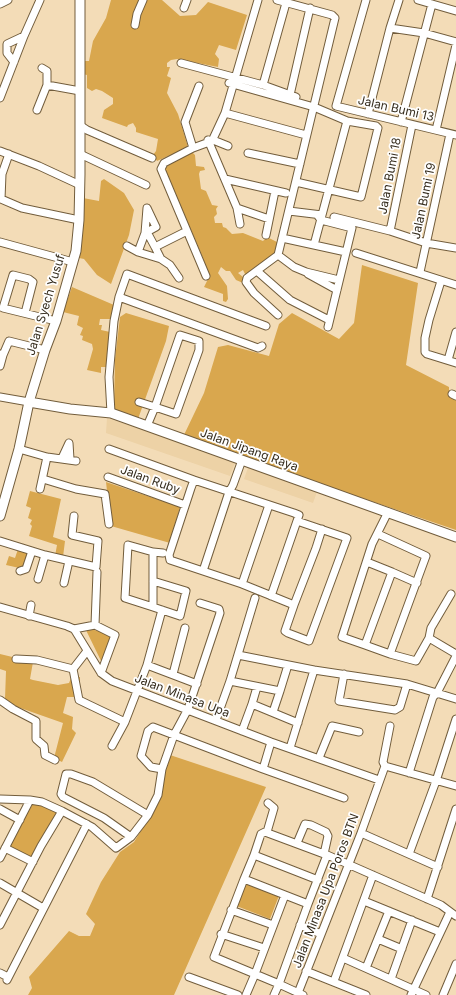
<!DOCTYPE html>
<style>
body{margin:0}
canvas{display:block;background:#f3dcb7}
</style>
<canvas width="456" height="995"></canvas>
<script>
const ctx = document.querySelector('canvas').getContext('2d');
ctx.lineJoin = 'round';
function fill(path, color) {
  ctx.fillStyle = color;
  ctx.fill(path, 'evenodd');
}
function shape(rows) {
  const path = new Path2D();
  for (const r of rows) {
    path.moveTo(r[0], r[1]);
    for (let i = 2; i < r.length; i += 2) path.lineTo(r[i], r[i + 1]);
  }
  return path;
}
function stroke(path, color, width, dash) {
  ctx.strokeStyle = color;
  ctx.lineWidth = width;
  ctx.lineCap = dash ? 'butt' : 'round';
  ctx.setLineDash(dash || []);
  ctx.stroke(path);
}
function write(font, color, halo, rows, align = 'center') {
  ctx.font = font + ' Inter,sans-serif';
  ctx.lineWidth = 3.5;
  ctx.setLineDash([]);
  ctx.textBaseline = 'middle';
  ctx.strokeStyle = halo;
  ctx.fillStyle = color;
  for (const [text, x, y, turn = 0] of rows) {
    ctx.save();
    ctx.translate(x, y);
    ctx.rotate((+turn || 0) * Math.PI / 180);
    ctx.textAlign = isNaN(turn) ? turn : align;
    if (halo) ctx.strokeText(text, 0, 0);
    ctx.fillText(text, 0, 0);
    ctx.restore();
  }
}
fill(shape([
 [107,418,236,460,230,476,106,433],
 [249,465,318,489,313,503,244,479]
]), '#edd2a6');
fill(shape([
 [111,0,162,0,180,16,196,15,208,2,247,15,236,50,219,45,215,54,219,59,218,67,177,59,171,60,167,63,167,67,170,67,167,76,171,78,167,93,178,114,188,147,157,161,153,155,156,151,158,139,136,132,136,128,133,123,128,125,127,127,102,118,104,110,113,104,113,98,102,91,96,89,92,91,87,88,87,75,83,74,81,61,89,61,93,41,106,18],
 [192,152,195,155,196,166,204,167,205,170,200,171,199,174,201,189,206,191,212,205,218,206,216,209,217,214,214,217,215,223,222,223,223,227,226,228,232,234,243,233,263,241,267,237,279,243,276,254,248,274,245,274,243,270,238,273,243,277,243,283,236,280,230,271,226,271,221,267,218,273,227,286,228,299,226,302,223,301,223,294,204,287,209,277,203,258,164,167],
 [104,179,124,193,134,210,129,235,111,284,97,275,84,259,79,258,83,231,83,198,99,201,101,181],
 [362,265,418,283,406,365,449,387,449,395,456,399,456,530,183,437,204,393,218,347,228,345,269,356,279,324,292,313,339,339,354,323],
 [72,287,114,305,112,319,100,319,99,325,102,325,101,330,110,332,107,367,101,367,101,373,87,370,93,349,92,344,82,340,83,336,80,335,83,328,77,325,79,316,63,312],
 [126,313,169,326,166,341,138,419,116,412,114,406,115,359,120,317],
 [106,482,180,507,170,543,111,526],
 [30,491,61,499,53,537,65,541,63,557,55,556,57,545,29,536,32,526,30,524,32,520,28,518,31,508,26,506],
 [18,549,31,553,24,569,6,565,9,556,15,558],
 [85,628,108,633,114,638,102,663],
 [0,654,33,662,30,679,33,680,58,685,69,683,71,678,80,677,80,694,75,697,67,697,63,713,73,717,72,729,76,733,62,762,54,758,63,723,9,704,5,699,6,671,0,669],
 [170,755,266,787,174,995,28,995,32,988,29,977,69,931,79,936,90,936,95,924,86,914,101,882,120,852,134,842,160,800,163,781],
 [34,802,59,812,31,859,7,848],
 [244,879,280,893,270,919,234,905]
]), '#d9a74e');
const minor = shape([
 [277,0,332,15,335,18,278,255,294,267,306,272,339,280],
 [366,0,336,106,456,135],
 [399,0,390,28,424,33,456,42],
 [418,0,456,11],
 [0,4,8,0],
 [184,8,187,0],
 [135,25,137,14,143,0],
 [14,62,7,53,7,44,24,36],
 [181,63,263,85,296,97],
 [42,68,47,71,47,85,80,91],
 [229,83,314,107,347,121,314,245],
 [263,85,286,3],
 [199,86,185,122,193,148,212,141,225,113,258,0],
 [290,95,310,8],
 [0,98,24,36,40,0],
 [37,110,47,85],
 [225,113,306,135],
 [368,114,390,28],
 [401,122,432,4],
 [81,126,87,130,152,158],
 [436,130,456,45],
 [208,140,237,208,269,219],
 [213,140,228,146],
 [193,148,164,163,161,169,206,276],
 [0,151,39,166,80,185],
 [248,153,300,164],
 [9,154,2,174,1,199,22,208,79,220],
 [80,154,146,185],
 [225,179,286,193],
 [296,182,361,197,378,128,376,126,347,121],
 [237,208,240,224],
 [289,211,322,215],
 [318,216,321,220,352,228,328,327],
 [334,217,390,231,426,243,456,248],
 [390,231,412,125],
 [147,232,155,247],
 [266,235,275,191],
 [282,238,346,252],
 [0,242,73,262],
 [127,246,138,252,161,259],
 [138,252,145,233,147,208,156,227,145,233],
 [356,253,456,285],
 [278,255,247,278,246,282,254,293,278,315],
 [257,271,290,300,329,320],
 [420,272,450,134],
 [308,274,337,290],
 [179,278,170,265,161,259,155,247,187,231],
 [441,281,429,320,425,338,425,352,427,354,456,363],
 [119,297,258,348,262,346],
 [25,313,33,282,29,279,13,275,3,308,56,321],
 [0,354,3,355,9,341,45,350],
 [448,360,456,332],
 [0,366,3,355],
 [452,394,456,396],
 [0,397,29,402],
 [139,402,155,407,176,414,199,350,199,341,180,335,155,407,147,426],
 [111,413,109,377,114,321,119,297,127,274,266,326],
 [19,449,47,457,76,461],
 [109,449,194,480],
 [62,458,69,443,70,459],
 [108,477,185,505],
 [43,479,76,489,105,494,109,524],
 [40,489,47,457],
 [378,534,426,556,390,654],
 [0,541,45,555,96,567,98,541,72,535,74,516],
 [153,552,163,553],
 [367,562,392,572,365,645,390,654,416,661,429,638,431,628,451,594],
 [20,571,26,569,32,551],
 [203,571,229,492,233,485,242,460],
 [392,572,417,583],
 [38,579,45,555],
 [153,581,186,591,180,616,153,607,153,581],
 [64,583,69,561],
 [242,584,269,505],
 [271,596,297,521],
 [294,605,242,584,170,560,169,555,191,488,194,480,294,513,299,515,297,521,347,538,309,641,288,633,285,631,294,605,316,548,322,529],
 [0,607,67,626,74,629,101,673,112,681,271,742,379,780],
 [153,607,125,598,128,545,153,552,153,581],
 [29,616,31,605],
 [95,625,115,635,101,673],
 [74,629,95,625,97,572],
 [429,638,456,654],
 [365,645,342,637,372,544,388,512],
 [238,655,314,670],
 [16,659,37,660,73,669,87,651],
 [147,665,162,610],
 [73,669,79,700,125,722],
 [173,674,185,628],
 [344,674,339,701,395,710,400,707,407,684],
 [230,681,280,691,288,665],
 [0,700,13,709,36,721,36,739,44,746,45,755,55,760],
 [252,704,257,687],
 [273,712,280,691],
 [216,720,230,681,255,598],
 [242,731,252,704,298,723],
 [112,746,125,722,147,665,197,684],
 [290,748,314,670,407,684,456,699],
 [319,758,332,726,359,732],
 [385,766,456,786],
 [385,766,383,762,390,726],
 [162,769,151,767,141,756,148,731,153,727,263,769,271,742],
 [263,769,344,798],
 [409,773,433,697,437,693,456,656],
 [0,799,30,800],
 [0,809,20,820],
 [62,811,92,827,116,848,131,837,148,815,158,795,162,769,174,735,188,709,220,613,219,609,200,603],
 [267,832,274,808,268,803],
 [361,833,438,867],
 [131,837,104,818,63,797,61,794,66,774,71,774,93,782,148,815],
 [5,848,33,862],
 [325,854,441,905,456,916],
 [409,854,436,781,456,719],
 [254,855,261,834,265,832,324,854,328,836,326,832,311,825,305,824,297,843],
 [0,858,30,800,42,802,62,811,41,846,0,925],
 [244,879,254,855,318,880],
 [0,883,43,908],
 [285,895,255,974,214,957,244,879,308,904,327,855],
 [427,899,456,809],
 [364,901,440,932],
 [231,910,273,925],
 [300,925,321,934],
 [221,934,264,948],
 [378,939,402,949],
 [343,958,426,995],
 [366,968,389,911],
 [306,971,366,995],
 [0,973,8,977],
 [189,977,238,995],
 [391,979,412,920],
 [7,980,87,824],
 [334,981,373,875],
 [298,993,361,833,385,766],
 [246,995,255,974,279,984,308,904],
 [274,995,279,984,303,995],
 [411,995,450,912],
 [443,995,456,964]
]);
const major = shape([
 [29,402,70,409,111,413,456,537],
 [0,516,19,449,29,402,45,350,56,321,76,251,79,220,80,174,80,0]
]);
stroke(minor, '#725d3c', 9);
stroke(major, '#725d3c', 11);
stroke(minor, '#fff', 7);
stroke(major, '#fff', 9);
write('12px', '#362d1e', '#fff', [
 ["Jalan Bumi 13",396,109,13],
 ["Jalan Bumi 18",390,176,-79],
 ["Jalan Bumi 19",424,201,-78],
 ["Jalan Syech Yusuf",46,305,-73],
 ["Jalan Jipang Raya",249,450,20],
 ["Jalan Ruby",150,480,20],
 ["Jalan Minasa Upa",182,696,21],
 ["Jalan Minasa Upa Poros BTN",326,891,-69]
]);
</script>
